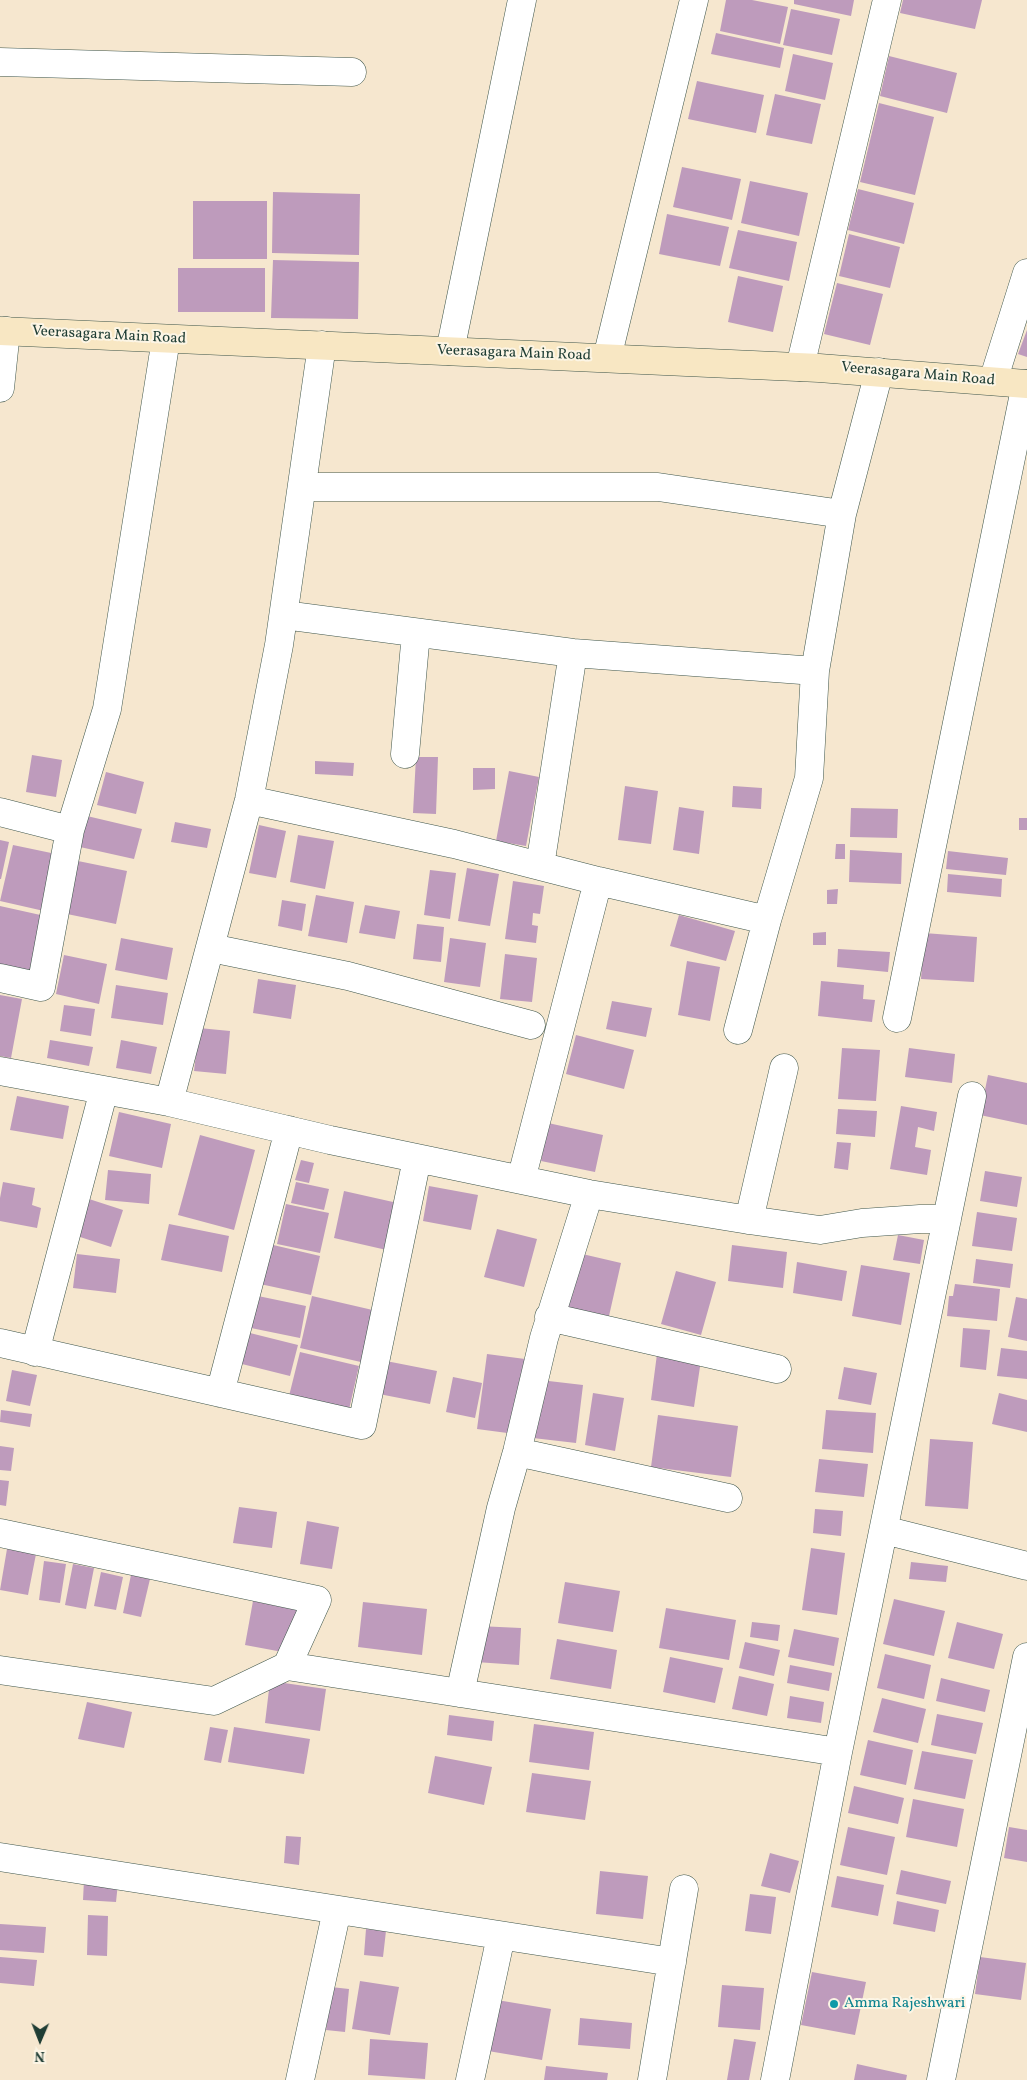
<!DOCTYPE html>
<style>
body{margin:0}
#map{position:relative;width:1027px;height:2080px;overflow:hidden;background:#f6e7cf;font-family:Vollkorn,serif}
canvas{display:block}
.north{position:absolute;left:15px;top:2015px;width:50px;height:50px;-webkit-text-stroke:4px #fcf5e5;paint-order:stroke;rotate:181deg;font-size:14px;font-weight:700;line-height:20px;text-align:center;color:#1f3d34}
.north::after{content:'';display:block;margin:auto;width:18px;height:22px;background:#1f3d34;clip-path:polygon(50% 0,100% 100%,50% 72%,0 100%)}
</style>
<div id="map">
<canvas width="1027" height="2080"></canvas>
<div class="north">N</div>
</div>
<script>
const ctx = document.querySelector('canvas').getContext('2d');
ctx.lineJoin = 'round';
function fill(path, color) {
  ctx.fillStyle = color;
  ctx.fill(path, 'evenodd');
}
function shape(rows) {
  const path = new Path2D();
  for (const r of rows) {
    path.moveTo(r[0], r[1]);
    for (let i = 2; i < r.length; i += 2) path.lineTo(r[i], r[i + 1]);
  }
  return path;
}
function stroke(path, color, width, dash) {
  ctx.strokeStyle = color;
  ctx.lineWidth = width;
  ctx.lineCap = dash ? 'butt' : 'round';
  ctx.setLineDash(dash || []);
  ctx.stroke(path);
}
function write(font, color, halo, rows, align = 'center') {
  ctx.font = font + ' Vollkorn,serif';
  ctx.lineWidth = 4;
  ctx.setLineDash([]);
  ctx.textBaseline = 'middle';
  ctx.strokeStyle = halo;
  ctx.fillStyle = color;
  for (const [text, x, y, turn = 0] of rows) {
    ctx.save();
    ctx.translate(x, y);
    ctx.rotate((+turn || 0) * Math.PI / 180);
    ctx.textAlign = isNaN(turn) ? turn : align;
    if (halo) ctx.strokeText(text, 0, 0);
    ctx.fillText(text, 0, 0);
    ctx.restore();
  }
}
fill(shape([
 [726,0,752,0,788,7,780,44,720,31],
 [794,0,854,0,851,16,794,4],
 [903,0,982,0,975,29,900,13],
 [791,9,840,19,832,55,783,45],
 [716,33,784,48,780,68,711,54],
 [793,54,833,63,825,100,785,91],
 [889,56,957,73,947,113,880,96],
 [697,81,764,95,756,133,688,119],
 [775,94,821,104,812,144,766,135],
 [879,103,934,117,915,195,860,182],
 [682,167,741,179,732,220,673,207],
 [750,181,808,193,799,236,741,223],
 [858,189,914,203,904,244,848,230],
 [273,192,360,194,359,255,272,253],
 [193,201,267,201,267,259,193,259],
 [667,214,729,227,720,266,659,254],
 [738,230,797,242,789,281,729,268],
 [849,234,900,247,890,288,839,276],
 [273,260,359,262,358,319,271,318],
 [178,268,265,268,265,312,178,312],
 [738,276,783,286,773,332,728,322],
 [837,283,883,294,870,345,824,334],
 [1027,330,1027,357,1018,354],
 [32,755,62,760,56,797,26,792],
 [416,757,438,757,436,814,413,813],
 [315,761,354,763,353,776,315,774],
 [473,768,495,768,495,789,473,790],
 [509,771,539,777,526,846,496,841],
 [106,772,144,782,136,814,97,805],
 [625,786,658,791,651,844,618,840],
 [733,786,762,788,761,809,732,807],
 [679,807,704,811,699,854,673,850],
 [851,808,898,809,897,838,850,837],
 [87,816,142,829,134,859,80,847],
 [1019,818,1027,818,1027,830,1019,830],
 [175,822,211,829,207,848,171,842],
 [259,825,286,831,276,878,249,873],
 [298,835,334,841,325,889,290,882],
 [0,840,9,842,1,879,0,879],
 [836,844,845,844,845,859,835,859],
 [13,845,56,854,44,911,0,901],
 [850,850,902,853,901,884,849,882],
 [948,851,1008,858,1006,875,946,869],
 [78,861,127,871,116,924,67,914],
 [467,868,499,874,490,926,458,921],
 [430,870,456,873,450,919,424,915],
 [948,874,1002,879,1001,897,947,892],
 [513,881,544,886,540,914,533,913,532,925,538,926,536,943,505,939],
 [838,889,837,904,827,904,827,890],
 [316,895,354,902,347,943,308,936],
 [282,900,306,904,302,931,278,926],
 [365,905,400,911,395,939,359,933],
 [0,906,45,916,32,973,0,966],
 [679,915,735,931,726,961,670,946],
 [417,924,444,927,441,962,413,959],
 [826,932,826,945,813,945,813,933],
 [924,933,977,937,974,982,921,979],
 [121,938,173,948,167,980,115,970],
 [450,938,486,943,480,987,444,982],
 [838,949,890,952,888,972,837,967],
 [505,954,537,958,532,1002,500,999],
 [64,955,107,964,99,1004,56,994],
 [687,961,720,967,710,1021,678,1015],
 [258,979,296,985,291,1019,253,1013],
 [821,981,864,985,863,999,875,1000,872,1022,818,1016],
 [116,985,168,993,163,1025,111,1018],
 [0,995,22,999,11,1058,0,1056],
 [612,1001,652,1008,646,1037,606,1029],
 [64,1005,95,1009,91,1036,60,1031],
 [199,1028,230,1031,226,1074,194,1071],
 [576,1035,634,1050,624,1089,566,1074],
 [50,1040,93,1047,89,1066,47,1058],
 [121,1040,157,1047,151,1074,116,1068],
 [842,1048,880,1050,876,1101,838,1099],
 [909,1048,955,1054,952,1083,905,1077],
 [988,1075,1027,1083,1027,1125,980,1115],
 [17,1096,69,1106,63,1139,10,1130],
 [901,1106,937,1112,934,1131,918,1127,915,1147,931,1150,927,1175,890,1169],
 [838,1109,877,1111,875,1137,836,1134],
 [119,1112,171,1124,162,1168,109,1156],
 [548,1123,603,1135,595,1172,541,1161],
 [200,1135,255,1150,234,1230,178,1215],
 [837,1142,851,1143,848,1170,834,1168],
 [301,1160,314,1163,309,1183,295,1180],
 [108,1170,151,1174,149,1204,105,1200],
 [985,1171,1022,1177,1017,1207,980,1201],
 [3,1182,35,1188,32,1205,41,1208,37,1228,0,1221,0,1198],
 [296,1182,329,1189,324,1210,291,1203],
 [429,1186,478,1195,471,1230,423,1221],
 [344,1191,402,1204,391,1251,334,1238],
 [89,1199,123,1210,111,1247,77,1236],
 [286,1204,329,1213,320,1253,277,1244],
 [977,1212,1017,1218,1012,1251,972,1246],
 [169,1224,229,1236,222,1272,161,1260],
 [497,1229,537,1239,524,1287,484,1277],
 [898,1235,924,1240,920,1264,893,1260],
 [269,1244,320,1256,311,1295,260,1284],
 [732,1245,787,1252,783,1288,728,1281],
 [578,1253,621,1263,609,1316,566,1307],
 [77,1254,120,1259,116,1293,73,1288],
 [976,1259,1013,1264,1010,1288,973,1283],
 [797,1262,847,1271,842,1301,793,1293],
 [861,1265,910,1273,901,1325,852,1316],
 [676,1271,716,1282,701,1335,661,1324],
 [955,1284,1000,1289,997,1321,947,1316,949,1296,953,1296],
 [258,1296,306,1306,300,1338,251,1328],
 [312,1296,377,1311,365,1363,300,1348],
 [1016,1297,1027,1299,1027,1341,1008,1337],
 [963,1328,990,1330,986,1370,960,1367],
 [250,1333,298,1345,290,1376,242,1364],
 [1001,1348,1027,1351,1027,1379,997,1376],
 [300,1352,359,1366,348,1414,288,1400],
 [487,1354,525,1359,515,1434,477,1429],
 [657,1354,701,1360,694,1407,651,1400],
 [381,1360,437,1371,430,1404,374,1393],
 [844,1367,877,1373,871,1405,838,1399],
 [12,1370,37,1375,30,1406,6,1401],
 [453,1377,482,1383,475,1418,446,1412],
 [540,1380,583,1385,576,1443,533,1438],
 [593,1393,624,1398,615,1451,585,1445],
 [999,1393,1027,1400,1027,1432,992,1424],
 [1,1410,32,1414,30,1427,0,1422],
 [826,1410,876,1413,873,1453,822,1449],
 [658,1415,738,1426,731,1477,651,1467],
 [930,1439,973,1442,968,1509,925,1506],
 [0,1446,14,1448,11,1471,0,1470],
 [819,1459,868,1464,864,1497,815,1492],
 [0,1480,9,1481,6,1506,0,1505],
 [239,1507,277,1512,272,1548,233,1543],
 [815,1509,843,1511,841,1536,813,1533],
 [307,1521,339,1527,332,1569,300,1564],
 [811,1548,845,1553,837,1615,802,1610],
 [7,1549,36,1554,28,1595,0,1590],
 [44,1561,66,1564,60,1603,39,1600],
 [911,1562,948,1566,946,1582,909,1579],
 [73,1564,94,1568,86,1609,65,1605],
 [101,1572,123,1577,116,1610,94,1606],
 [131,1575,150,1579,141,1617,123,1613],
 [565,1582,620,1591,613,1632,558,1623],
 [894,1599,945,1611,934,1656,883,1644],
 [253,1601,297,1610,288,1653,245,1645],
 [363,1602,427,1609,422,1655,358,1647],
 [666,1608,736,1620,729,1660,659,1648],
 [752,1622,780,1625,778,1641,750,1637],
 [957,1622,1003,1634,994,1669,948,1658],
 [478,1626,521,1628,519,1665,476,1662],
 [794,1629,839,1638,834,1666,788,1657],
 [557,1639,617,1650,611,1689,550,1679],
 [745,1642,780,1650,774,1676,739,1668],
 [885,1654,931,1665,924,1699,877,1688],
 [670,1657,723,1668,715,1703,663,1692],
 [790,1665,832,1673,829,1691,787,1683],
 [739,1676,774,1684,767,1716,732,1709],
 [941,1678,990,1690,985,1712,936,1701],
 [270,1681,326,1689,320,1731,265,1723],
 [790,1696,824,1702,821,1723,787,1718],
 [882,1698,926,1709,918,1743,873,1732],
 [87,1702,132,1712,124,1748,78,1739],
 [937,1714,983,1723,976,1754,931,1745],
 [449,1715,494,1721,492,1741,447,1735],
 [534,1724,594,1732,589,1770,529,1762],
 [210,1727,228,1730,221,1763,204,1760],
 [234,1727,310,1739,304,1774,228,1762],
 [868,1740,913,1750,906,1785,860,1775],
 [922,1751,973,1760,965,1799,914,1789],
 [435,1756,492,1767,484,1805,428,1793],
 [532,1773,591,1781,585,1820,526,1812],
 [854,1786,904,1798,898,1824,848,1813],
 [913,1799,964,1809,957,1847,906,1837],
 [848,1827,895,1837,887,1875,840,1865],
 [1009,1827,1027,1830,1027,1862,1004,1858],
 [286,1836,301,1837,299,1865,284,1863],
 [770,1853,799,1861,790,1893,761,1886],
 [901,1870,951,1881,946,1904,896,1894],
 [600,1871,648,1876,643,1919,596,1914],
 [837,1876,884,1885,878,1916,831,1907],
 [84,1880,118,1883,116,1902,83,1900],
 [750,1894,776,1897,771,1934,745,1931],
 [897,1901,939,1910,935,1932,893,1924],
 [88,1915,108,1916,107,1956,87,1955],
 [0,1924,46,1927,44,1953,0,1950],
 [366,1929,386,1931,383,1957,364,1955],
 [0,1957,37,1960,34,1986,0,1983],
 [980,1957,1026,1963,1021,2000,975,1994],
 [812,1972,866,1982,855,2035,801,2025],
 [360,1981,399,1987,390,2035,352,2029],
 [722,1985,764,1988,760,2030,718,2027],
 [331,1987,349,1989,345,2032,326,2030],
 [497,2000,551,2009,542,2060,488,2051],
 [580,2018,632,2023,630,2049,578,2045],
 [370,2039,428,2043,425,2079,368,2075],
 [734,2039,756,2042,749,2080,727,2080],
 [857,2064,907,2075,906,2080,854,2080],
 [546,2066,608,2073,607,2080,544,2080]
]), '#be9bbc');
const street = shape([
 [0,62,352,72],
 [450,351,522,0],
 [607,358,694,0],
 [800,367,887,0],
 [993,381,1027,273],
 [0,388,6,331],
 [302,487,658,487,842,514,879,372],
 [284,615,573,653,815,671,842,514],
 [405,754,416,633],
 [249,800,454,844,598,881,767,920],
 [0,812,70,830],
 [540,866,573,653],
 [211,948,348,976,531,1025],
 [0,978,41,987,70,830,107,709,166,339],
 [897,1018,1026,384],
 [738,1030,767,920,809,778,815,671],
 [0,1071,169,1102,330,1140,589,1194,749,1220,820,1230,862,1223,920,1219,947,1219],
 [169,1102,249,800,279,645,322,345],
 [521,1180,598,881],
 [749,1220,784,1068],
 [549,1317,777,1369],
 [0,1343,362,1425,417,1159],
 [35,1352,104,1090],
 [220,1393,289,1130],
 [517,1452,728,1498],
 [884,1530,1027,1566],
 [0,1533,317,1600,287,1666],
 [0,1670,214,1701,287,1666,838,1752],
 [460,1693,501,1508,517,1452,544,1338,589,1194],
 [0,1857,672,1962],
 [300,2080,337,1910],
 [470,2080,501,1936],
 [652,2080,684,1889],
 [775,2080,838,1752,972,1096],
 [941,2080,1027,1657]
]);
const secondary = shape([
 [0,331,819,368,1027,384]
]);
stroke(street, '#3f564b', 29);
stroke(secondary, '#3f564b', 29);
stroke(street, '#fff', 28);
stroke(secondary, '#f8e7c3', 28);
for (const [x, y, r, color] of [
 [834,2004,5,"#0f9aa8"]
]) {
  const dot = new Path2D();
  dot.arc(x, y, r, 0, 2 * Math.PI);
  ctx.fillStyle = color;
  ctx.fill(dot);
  stroke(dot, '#fcf5e5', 2);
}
write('15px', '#1f3d34', '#fcf5e5', [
 ["Veerasagara Main Road",109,336,3],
 ["Veerasagara Main Road",514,354,2],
 ["Veerasagara Main Road",918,375,5]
]);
write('15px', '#0d838f', '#fcf5e5', [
 ["Amma Rajeshwari",844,2004]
], 'left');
</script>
